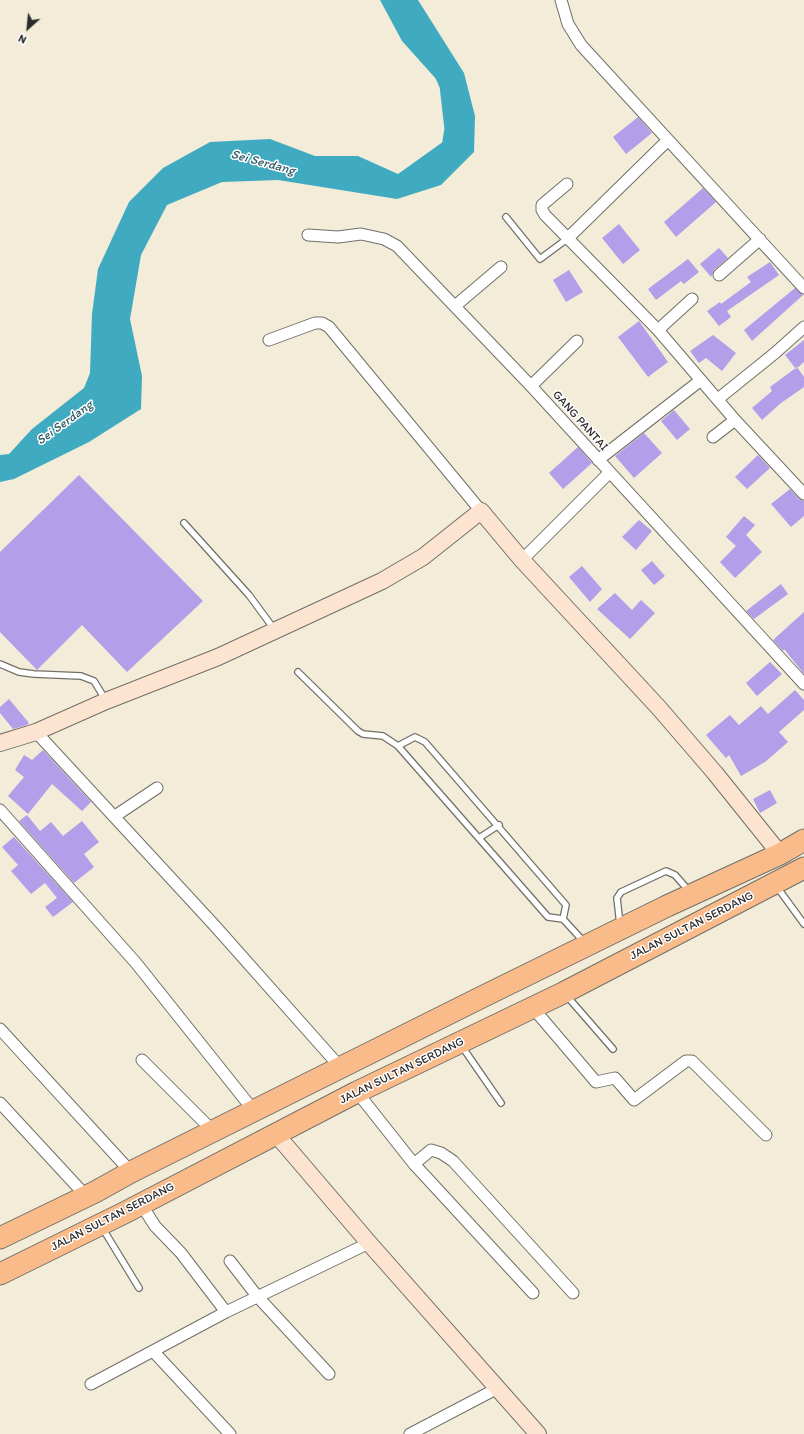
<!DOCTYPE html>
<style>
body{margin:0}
#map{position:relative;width:804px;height:1434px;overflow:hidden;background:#f2ecd8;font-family:Itim,sans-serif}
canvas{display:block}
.north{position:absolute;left:8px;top:8px;width:40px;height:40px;-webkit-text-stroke:3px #fff;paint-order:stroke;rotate:207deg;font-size:11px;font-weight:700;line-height:16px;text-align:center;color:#2b2b2b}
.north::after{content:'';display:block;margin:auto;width:14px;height:18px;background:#2b2b2b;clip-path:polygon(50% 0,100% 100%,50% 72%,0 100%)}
</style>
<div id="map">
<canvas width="804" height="1434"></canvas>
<div class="north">N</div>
</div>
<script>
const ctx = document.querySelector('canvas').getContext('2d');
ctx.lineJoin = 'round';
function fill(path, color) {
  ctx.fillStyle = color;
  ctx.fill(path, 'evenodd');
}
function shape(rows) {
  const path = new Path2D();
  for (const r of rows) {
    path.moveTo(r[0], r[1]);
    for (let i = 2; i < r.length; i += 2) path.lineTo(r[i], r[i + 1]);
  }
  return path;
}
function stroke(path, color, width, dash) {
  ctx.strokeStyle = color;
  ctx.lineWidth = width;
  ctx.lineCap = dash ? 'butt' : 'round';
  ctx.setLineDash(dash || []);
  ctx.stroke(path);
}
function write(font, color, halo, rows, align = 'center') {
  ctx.font = font + ' Itim,sans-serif';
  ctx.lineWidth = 3;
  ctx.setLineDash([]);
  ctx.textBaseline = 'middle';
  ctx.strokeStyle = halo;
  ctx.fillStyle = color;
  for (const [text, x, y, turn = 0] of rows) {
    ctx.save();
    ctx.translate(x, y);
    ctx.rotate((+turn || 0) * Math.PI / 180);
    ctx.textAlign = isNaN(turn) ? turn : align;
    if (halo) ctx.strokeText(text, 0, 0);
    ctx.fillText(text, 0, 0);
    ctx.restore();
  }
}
fill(shape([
 [380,0,418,0,464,73,475,116,474,152,441,185,397,199,278,180,222,182,167,205,141,255,130,319,142,376,141,409,89,442,14,479,0,482,0,455,9,454,32,429,84,388,90,373,92,314,98,269,129,202,163,168,210,142,270,139,315,156,358,156,398,174,454,134,455,100,402,41]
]), '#40abc0');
stroke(shape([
 [443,69,450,85,455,129,452,148]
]), '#40abc0', 21);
fill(shape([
 [638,117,652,133,626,154,613,137],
 [703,188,716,202,676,237,664,222],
 [619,224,640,250,623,264,602,238],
 [719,248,728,258,714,270,711,277,700,264],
 [688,259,699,272,684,284,681,281,656,300,648,289],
 [770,262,779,275,727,311,731,317,719,326,707,311,720,302,721,304,751,282,747,277],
 [569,270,583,292,566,302,553,280],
 [795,288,803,295,752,341,744,330],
 [639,321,668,362,648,377,618,337],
 [713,335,736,353,722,371,706,358,699,363,690,351],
 [804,340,804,362,796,369,785,355],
 [797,367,804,377,804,387,781,403,762,420,752,408,772,391,770,387],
 [674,410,690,429,677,440,661,421],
 [644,433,662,453,634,478,615,456],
 [578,447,592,463,563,489,549,473],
 [758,455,770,468,747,489,735,477],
 [79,475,203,601,127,672,82,625,37,670,0,632,0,552],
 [790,489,799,499,804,501,804,516,791,527,771,504],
 [744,516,755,525,746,535,762,552,735,578,720,562,736,546,726,537],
 [639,520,652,531,636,550,622,537],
 [652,561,665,576,654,585,641,570],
 [582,566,602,589,590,602,569,577],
 [781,584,788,594,754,619,746,611],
 [615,593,632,610,641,600,655,613,630,639,597,609],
 [804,612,804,674,784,649,783,651,773,640],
 [770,662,782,674,757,696,746,683],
 [795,690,804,700,804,710,779,732,788,742,765,762,741,776,729,755,726,758,706,735,730,715,739,725,761,706,768,714],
 [9,699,29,723,27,725,13,729,0,713,0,707],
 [43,750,91,802,82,811,52,784,28,814,8,796,24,777,15,770,24,755,32,760],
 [770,790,777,803,760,813,753,799],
 [27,815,40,831,51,822,63,836,82,821,99,842,84,854,94,867,74,883,19,821],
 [14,837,73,902,53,917,45,907,57,898,45,883,31,894,11,871,18,865,2,847]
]), '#b29ee9');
const lane = shape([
 [506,217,540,259,567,239],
 [184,523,249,595,274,629],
 [0,664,19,672,34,674,81,676,94,681,105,699],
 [298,672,358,731,363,734,383,736,398,746,548,917,563,919],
 [398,746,415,737,425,742,566,905,563,919],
 [479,838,499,825],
 [777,887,804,924],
 [563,919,585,943],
 [620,925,617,898,621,892,666,871,675,875,690,892],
 [566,995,613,1049],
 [461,1045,501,1103],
 [103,1229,139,1288]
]);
const street = shape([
 [561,0,568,24,581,45,804,288],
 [567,184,542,205,542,210,545,215,658,330,735,420,804,494],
 [308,235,338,237,361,234,384,239,397,246,531,386,804,684],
 [567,239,668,140],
 [719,275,760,239],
 [455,306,501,267],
 [658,330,692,299],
 [269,340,315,323,322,323,329,327,481,511],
 [531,386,577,341],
 [718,399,775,353,804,327],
 [713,437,735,420],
 [598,460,701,380],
 [522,560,609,473],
 [36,732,215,926,341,1068],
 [0,810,136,963,254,1111],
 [115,816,157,788],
 [533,1008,596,1082,615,1078,634,1100,686,1061,692,1061,766,1135],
 [0,1029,131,1172],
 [142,1060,213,1131],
 [357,1092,414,1164,533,1293],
 [0,1103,86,1196],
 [414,1164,431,1150,441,1153,453,1161,573,1293],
 [141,1204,155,1226,181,1253,226,1312],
 [230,1261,257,1296,329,1374],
 [153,1351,230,1434],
 [91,1384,226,1312,369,1243],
 [410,1434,496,1389]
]);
const secondary = shape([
 [0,743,36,732,106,701,218,657,382,581,423,557,481,511,522,560,659,708,715,773,780,854],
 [275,1133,369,1243,538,1434]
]);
const highway = shape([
 [0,1238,95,1192,131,1172,486,995,667,906,780,854,804,840],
 [0,1274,124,1213,357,1092,563,993,804,868]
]);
stroke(lane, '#716f68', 8);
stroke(street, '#716f68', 13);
stroke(secondary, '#716f68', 18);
stroke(highway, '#716f68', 23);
stroke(lane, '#fff', 5.5);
stroke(street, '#fff', 11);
stroke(secondary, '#fde4d1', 16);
stroke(highway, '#fabb8b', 21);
write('12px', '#2b2b2b', '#fff', [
 ["GANG PANTAI",580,421,48],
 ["JALAN SULTAN SERDANG",692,926,-27],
 ["JALAN SULTAN SERDANG",402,1071,-26],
 ["JALAN SULTAN SERDANG",113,1217,-27]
]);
write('italic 13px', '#335e67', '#fff', [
 ["Sei Serdang",263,163,15],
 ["Sei Serdang",65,423,-36]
]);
</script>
